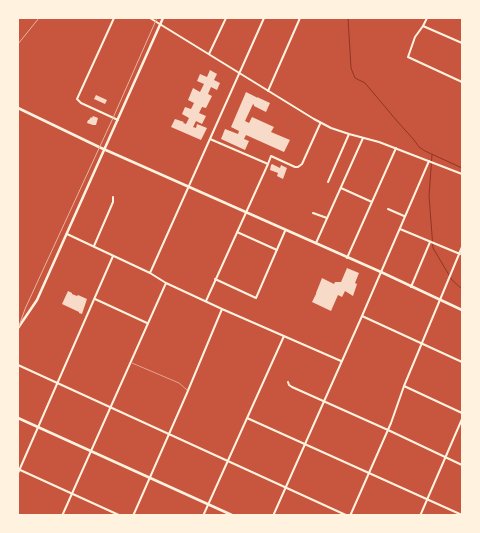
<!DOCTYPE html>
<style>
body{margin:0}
#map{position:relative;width:480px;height:533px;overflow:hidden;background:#c8553d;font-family:Lato,sans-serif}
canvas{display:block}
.frame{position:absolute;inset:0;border:19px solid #fff3e0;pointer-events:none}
</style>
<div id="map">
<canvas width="480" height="533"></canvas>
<div class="frame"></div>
</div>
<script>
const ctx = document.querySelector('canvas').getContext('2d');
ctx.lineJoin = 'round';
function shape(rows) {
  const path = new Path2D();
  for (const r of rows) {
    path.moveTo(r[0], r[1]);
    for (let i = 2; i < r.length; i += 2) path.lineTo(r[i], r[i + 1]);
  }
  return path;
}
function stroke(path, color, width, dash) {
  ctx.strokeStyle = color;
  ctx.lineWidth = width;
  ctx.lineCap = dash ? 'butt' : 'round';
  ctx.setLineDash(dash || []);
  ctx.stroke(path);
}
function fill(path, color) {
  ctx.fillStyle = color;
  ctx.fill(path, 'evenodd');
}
stroke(shape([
 [348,18,351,68,355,78,365,83,397,121,414,140,419,147,425,151,462,168],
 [432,155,429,196,433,248,452,280,462,289]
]), '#8f3625', 1);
fill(shape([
 [210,70,217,74,214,80,220,83,217,90,211,87,208,94,212,96,206,108,202,107,199,113,206,116,202,124,196,121,193,127,196,128,197,124,207,128,201,140,171,127,175,119,184,122,183,123,186,124,189,118,182,114,185,107,191,109,194,103,188,100,193,88,200,92,204,84,197,81,200,74,207,77],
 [246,92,256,97,256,98,257,97,270,103,266,112,254,106,254,105,253,104,245,121,249,123,252,117,274,127,271,132,290,140,284,152,246,135,244,139,249,141,245,150,221,139,225,129,238,134,239,131,231,127],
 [96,95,107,100,105,104,94,99],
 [93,116,98,118,96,125,93,125,87,123,88,120,89,120,91,117,92,118],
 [272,164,280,168,281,165,287,168,283,179,277,176,278,173,270,170,271,165],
 [347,268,359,273,355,283,357,284,353,296,345,291,342,297,338,295,331,311,312,302,316,294,316,293,322,278,334,284,335,282,341,282],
 [68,291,72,293,72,294,77,296,78,295,87,299,82,314,79,313,79,312,62,304]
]), '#f7dbc8');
stroke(shape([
 [132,363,179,383,187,390]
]), '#fff3e0', 0.5);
stroke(shape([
 [114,18,77,99,81,103,118,120],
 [150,18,314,119,331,128,349,134,379,142,462,174],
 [427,18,423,26,415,37,408,57,462,82],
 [423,26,462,43],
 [209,54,226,18],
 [268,91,300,18],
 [210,139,268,164,271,156,295,167,298,167,302,164,320,124],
 [328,182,349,134],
 [341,188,372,202],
 [388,209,404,216],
 [313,213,327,218],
 [400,229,460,254],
 [237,232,277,250],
 [67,234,150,273,166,283,222,309,341,361],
 [316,243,363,138],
 [94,246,113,202,113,197],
 [347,258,396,148],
 [150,273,264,18],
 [215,279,256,298,285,231],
 [411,287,430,242],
 [95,299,147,323],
 [206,301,268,164],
 [362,316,462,362],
 [18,365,348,516],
 [288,382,289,385,292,387,388,430,462,465],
 [404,386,462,413],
 [247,418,462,515],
 [18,469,121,516],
 [18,473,113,256],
 [62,516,166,283],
 [133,516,187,393,222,309],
 [203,516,284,336],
 [273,516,362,316,429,161],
 [350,516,391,423,404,386,462,247],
 [420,516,462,419]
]), '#fff3e0', 2);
stroke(shape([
 [18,108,99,147,381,272,462,310],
 [18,328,37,300,163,18],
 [18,418,234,516]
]), '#fff3e0', 2.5);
stroke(shape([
 [18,44,39,18],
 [18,329,25,309,113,118,157,18]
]), '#e9b49f', 1);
</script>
